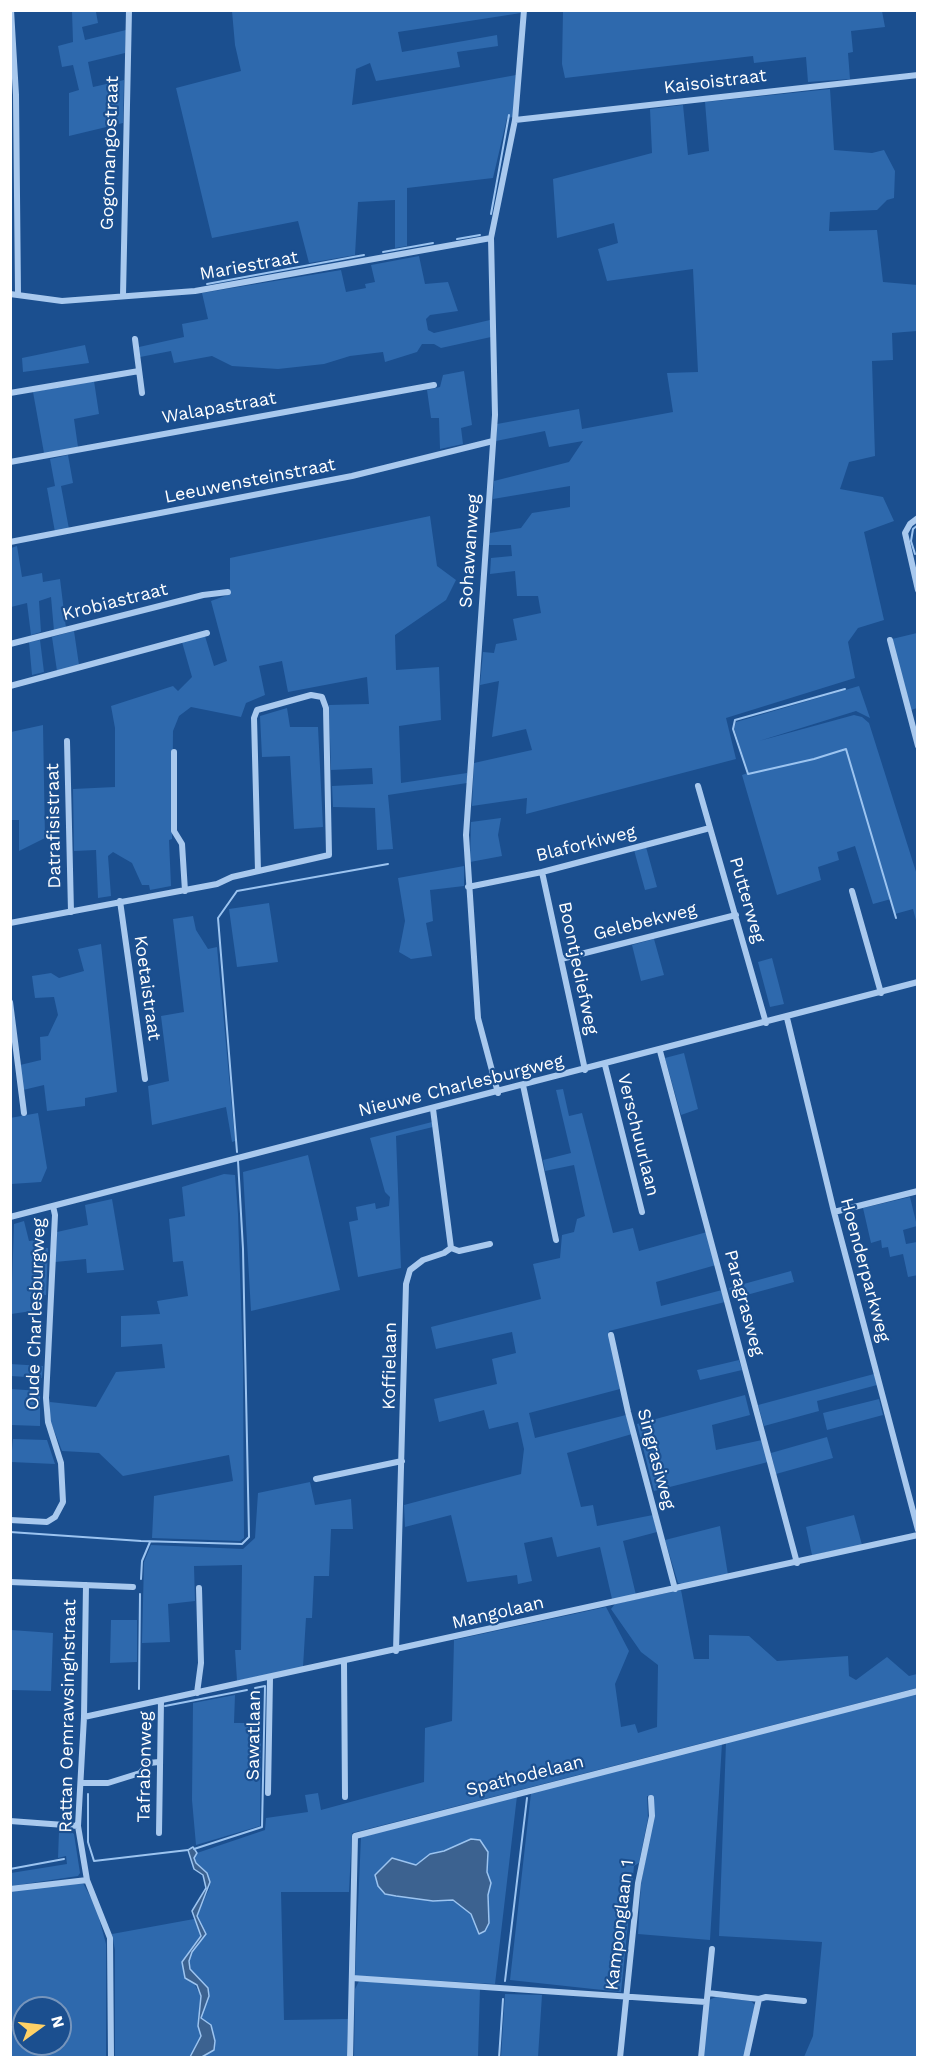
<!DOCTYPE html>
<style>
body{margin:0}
#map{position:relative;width:928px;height:2068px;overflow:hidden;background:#1b4f8f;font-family:"Work Sans",sans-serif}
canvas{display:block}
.frame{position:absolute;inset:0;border:12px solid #fff;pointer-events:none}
.north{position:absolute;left:12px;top:1996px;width:60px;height:60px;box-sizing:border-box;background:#1b4f8f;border:2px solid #7695bc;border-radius:50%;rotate:75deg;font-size:16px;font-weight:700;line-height:24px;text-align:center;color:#fff}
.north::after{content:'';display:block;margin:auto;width:21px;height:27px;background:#ffd166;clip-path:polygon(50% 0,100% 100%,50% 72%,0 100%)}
</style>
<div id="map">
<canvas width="928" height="2068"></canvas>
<div class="frame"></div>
<div class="north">N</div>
</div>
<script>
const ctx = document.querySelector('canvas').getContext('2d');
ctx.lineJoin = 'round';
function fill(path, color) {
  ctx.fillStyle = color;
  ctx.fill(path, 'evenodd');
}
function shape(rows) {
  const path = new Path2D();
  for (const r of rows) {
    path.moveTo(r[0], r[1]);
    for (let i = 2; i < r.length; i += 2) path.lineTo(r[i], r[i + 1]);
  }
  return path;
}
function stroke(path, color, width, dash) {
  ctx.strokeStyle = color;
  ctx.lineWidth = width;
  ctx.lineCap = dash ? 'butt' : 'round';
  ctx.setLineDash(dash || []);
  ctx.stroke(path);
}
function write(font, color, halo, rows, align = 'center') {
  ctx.font = font + ' "Work Sans",sans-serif';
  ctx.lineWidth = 4.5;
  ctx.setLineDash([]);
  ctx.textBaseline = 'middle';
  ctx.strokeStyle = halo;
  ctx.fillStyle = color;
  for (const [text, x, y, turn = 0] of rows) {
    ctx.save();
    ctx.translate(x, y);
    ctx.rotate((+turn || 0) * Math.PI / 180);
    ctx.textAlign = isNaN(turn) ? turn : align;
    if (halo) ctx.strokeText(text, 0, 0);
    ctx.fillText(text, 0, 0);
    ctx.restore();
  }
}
fill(shape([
 [72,11,100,11,96,12,98,23,82,27,85,40,126,30,125,53,88,62,93,87,124,80,123,123,69,136,69,93,79,90,73,65,62,67,58,46,73,42],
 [232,11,521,11,521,13,398,32,402,52,497,35,498,46,457,52,460,67,376,81,370,63,356,69,352,105,516,75,513,117,507,118,493,178,407,188,407,246,395,248,395,200,358,202,355,255,309,263,298,221,212,238,176,88,241,71,235,45],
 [563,11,882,11,885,27,851,31,853,52,848,53,850,79,808,82,806,57,754,63,753,56,565,78,562,64],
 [830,89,834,150,872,153,884,150,895,171,894,198,887,200,877,210,830,212,829,231,877,230,883,282,918,285,917,331,892,333,893,360,872,361,875,456,849,462,840,489,883,497,894,521,864,532,884,620,858,628,848,642,855,678,726,718,736,759,526,814,527,798,472,806,474,763,532,750,526,729,492,737,499,681,480,685,483,652,494,653,496,644,517,640,513,619,541,613,538,596,517,596,515,571,490,574,491,558,512,556,511,545,489,545,490,533,521,528,532,513,570,507,570,486,493,499,494,481,569,462,583,441,549,447,545,431,496,441,497,424,579,409,582,429,673,412,667,373,698,372,693,269,607,281,598,249,618,243,614,223,557,238,553,179,652,153,650,109,683,105,688,155,709,151,705,102],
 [419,256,425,284,448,282,458,311,430,315,426,319,428,330,434,333,490,320,491,337,441,348,434,344,422,344,417,352,385,362,383,352,350,356,324,364,278,369,232,366,212,356,174,363,171,351,140,357,139,347,184,337,182,324,208,319,202,293,341,270,346,292,366,288,365,284,375,282,371,265],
 [85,345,89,363,23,372,22,358],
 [464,371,472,425,461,428,463,444,440,449,439,418,431,418,427,390,440,387,443,375],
 [94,381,99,414,74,419,78,447,44,453,33,392],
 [68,455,73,483,61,486,69,529,55,532,47,488,55,486,50,459],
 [430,516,437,566,456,580,446,600,395,635,396,670,439,667,441,720,399,726,401,783,467,773,467,783,388,795,393,849,377,850,375,808,333,807,332,786,373,784,372,768,331,770,329,705,369,704,367,677,288,692,282,661,259,666,265,695,246,703,241,717,191,707,179,716,173,731,172,839,169,840,171,886,150,890,149,885,142,885,132,863,113,852,108,856,111,896,98,898,96,850,74,851,73,789,115,787,115,728,111,706,173,686,178,691,192,677,182,642,205,636,214,666,227,661,211,601,230,594,230,558],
 [17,546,22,577,42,573,43,582,60,579,66,628,54,631,51,597,39,601,41,632,31,635,27,603,11,607,11,548],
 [74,631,79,665,57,671,52,637],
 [917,633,917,708,911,710,892,639],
 [40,640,44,672,32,675,29,642],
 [859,686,870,718,856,711,759,741,854,715,862,717,869,723,917,875,917,924,913,909,895,914,891,899,873,904,855,846,837,852,839,860,818,867,821,880,777,895,742,775,748,773,734,728,736,722],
 [287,708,290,727,318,727,323,827,294,829,290,756,262,757,260,716],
 [43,725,45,838,19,851,19,820,11,820,11,732],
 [501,818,498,835,502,856,470,862,471,822],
 [646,847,657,887,645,890,634,850],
 [464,866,464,886,430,890,433,921,426,923,432,956,411,959,399,952,405,921,398,878],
 [269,903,278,962,237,967,229,909],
 [193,916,196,930,208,949,217,947,235,1141,232,1142,226,1107,152,1125,148,1086,169,1081,161,1016,184,1012,173,919],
 [654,939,664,975,641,981,632,945],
 [101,944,117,1092,85,1098,85,1106,47,1111,44,1085,23,1090,20,1065,41,1060,40,1037,48,1036,58,1015,54,997,35,998,32,976,51,973,59,978,84,971,78,949],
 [772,958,784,1004,770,1007,758,962],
 [684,1053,698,1109,681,1115,665,1058],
 [563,1089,569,1116,582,1113,613,1233,633,1228,639,1251,707,1232,716,1265,656,1282,661,1306,722,1290,725,1302,609,1331,620,1389,529,1413,535,1438,626,1415,632,1434,567,1453,581,1507,593,1505,597,1526,653,1515,657,1532,623,1541,636,1595,612,1599,600,1547,557,1557,552,1537,524,1543,532,1581,518,1584,517,1575,467,1582,451,1515,405,1527,404,1505,521,1474,524,1449,518,1422,489,1429,484,1410,439,1422,434,1399,497,1384,492,1359,516,1353,512,1332,436,1349,431,1327,541,1299,533,1264,560,1258,562,1235,574,1232,577,1219,585,1216,574,1165,545,1171,543,1160,571,1153,556,1090],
 [38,1113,47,1168,41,1182,11,1184,10,1118],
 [432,1122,433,1127,396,1136,401,1268,358,1277,349,1222,358,1220,356,1207,375,1203,376,1209,389,1206,390,1197,385,1192,370,1138],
 [308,1155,340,1290,251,1311,243,1172],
 [224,1174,235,1175,238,1214,243,1365,244,1538,240,1541,152,1538,154,1496,233,1481,229,1455,123,1476,99,1453,62,1451,50,1420,50,1402,96,1407,116,1372,165,1368,162,1344,121,1347,121,1316,160,1314,157,1301,188,1296,183,1261,173,1262,169,1219,185,1216,182,1187],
 [910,1197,917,1226,903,1230,906,1244,917,1242,918,1275,908,1277,903,1254,890,1257,888,1247,882,1248,881,1240,871,1243,863,1208],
 [112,1199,124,1270,87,1273,86,1259,55,1262,57,1232,88,1225,85,1205],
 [24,1221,29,1241,35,1240,38,1248,48,1248,46,1295,30,1297,32,1311,11,1314,14,1224],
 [791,1271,794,1282,732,1299,729,1288],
 [739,1360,742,1370,700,1380,697,1370],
 [10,1364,43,1366,42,1378,11,1376],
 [874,1374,877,1385,817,1401,819,1411,764,1426,758,1405],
 [11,1389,40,1391,40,1426,11,1425],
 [745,1395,750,1415,712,1425,716,1450,762,1440,768,1462,654,1491,637,1424],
 [879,1399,883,1415,827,1430,823,1413],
 [827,1437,833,1458,776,1474,771,1453],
 [13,1439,47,1440,55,1464,11,1462],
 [310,1482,315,1505,351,1499,353,1529,331,1529,329,1576,314,1576,312,1618,306,1618,303,1667,237,1681,235,1650,241,1650,242,1565,194,1566,195,1601,168,1604,170,1642,142,1643,144,1562,151,1545,243,1549,255,1538,258,1493],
 [854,1515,862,1545,812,1555,806,1527],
 [720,1526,728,1575,683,1584,678,1583,665,1540],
 [681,1590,694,1659,709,1659,709,1635,749,1636,777,1661,848,1656,849,1676,856,1680,887,1657,909,1676,917,1674,917,1688,352,1833,349,1892,281,1892,284,2020,348,2019,347,2057,200,2057,215,2041,211,2025,201,2018,209,1996,208,1988,190,1969,189,1961,191,1952,206,1934,197,1916,210,1887,207,1873,196,1863,194,1858,197,1853,265,1830,266,1818,308,1812,305,1795,318,1793,321,1810,424,1782,425,1728,452,1721,454,1640,606,1607,629,1651,615,1684,621,1727,635,1724,638,1733,657,1727,658,1665,641,1652,611,1609,615,1604],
 [111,1620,137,1620,137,1662,110,1663],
 [11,1630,53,1633,51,1691,12,1690],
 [917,1693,917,2057,804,2057,813,2036,822,1942,719,1936,726,1742],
 [235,1695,234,1723,261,1723,260,1826,196,1845,192,1800,193,1703],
 [722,1743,710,1940,638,1934,641,1884,653,1818,653,1796,647,1796,648,1818,639,1863,634,1866,621,1992,510,1980,531,1793],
 [517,1796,495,1984,355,1976,361,1837],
 [59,1831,70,1831,74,1834,80,1873,78,1876,11,1886,11,1873,67,1864,66,1856,58,1858],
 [83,1883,96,1907,106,1944,106,2057,11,2058,11,1890],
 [24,2008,60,2008,60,2044,24,2044],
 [194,1919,200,1928,201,1936,182,1962,201,1996,198,2025,201,2036,190,2057,115,2057,115,1950,112,1934],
 [359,1981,480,1988,478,2057,354,2058,355,1989],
 [505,1994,542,1995,538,2057,501,2057],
 [716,1997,751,2001,755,2005,744,2057,703,2058,709,2000]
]), '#2e69ad');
const water = shape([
 [471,1839,480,1840,488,1852,487,1872,491,1883,488,1895,489,1923,485,1931,479,1934,471,1914,453,1900,433,1901,396,1896,385,1894,378,1886,375,1875,392,1858,416,1865,430,1854,444,1851,471,1839],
 [193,1847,197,1853,194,1858,196,1863,207,1873,210,1882,197,1916,206,1934,192,1952,189,1961,190,1969,208,1988,209,1996,201,2018,211,2025,215,2041,214,2050,200,2058,190,2057,201,2036,198,2026,201,1996,197,1985,185,1978,182,1962,201,1936,192,1911,206,1888,203,1875,194,1869,188,1850,193,1847]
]);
fill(water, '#3c6290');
stroke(water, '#9cc4f0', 1.5);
stroke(shape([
 [491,214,509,115],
 [457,239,480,235],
 [383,252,433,243],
 [207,284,364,255],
 [915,554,911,541,913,529,918,525],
 [845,689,735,720,733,729,748,774,814,759,846,749,896,918],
 [237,1152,218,918,237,891,388,864],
 [10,1532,141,1541,242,1544,249,1537,243,1249,238,1161],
 [141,1579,142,1561,150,1542],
 [139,1689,140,1594],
 [165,1706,247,1690],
 [88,1794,88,1842,94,1861,188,1850],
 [194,1849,262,1827,265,1686,255,1688],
 [10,1869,64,1859],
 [505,1981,527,1798],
 [499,2058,503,1999]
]), '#9cc4f0', 2);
stroke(shape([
 [11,10,16,95,18,295],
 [515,120,918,75],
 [10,294,62,301,195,291,491,238],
 [123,295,129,10],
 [135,339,142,393],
 [10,393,139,371],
 [10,462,434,385],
 [918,518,910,524,905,533,918,590],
 [10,542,352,476,493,441],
 [890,640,918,746],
 [10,644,203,595,228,592],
 [10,686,207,633],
 [67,741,71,912],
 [174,752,174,831,182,844,185,891],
 [698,786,766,1023],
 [542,872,585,1070],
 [468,887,542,872,710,828],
 [852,891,881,993],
 [120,901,145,1079],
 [10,923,217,884,232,877,329,855,326,708,322,697,311,695,257,710,254,718,258,871],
 [561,959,736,915],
 [10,1002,24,1113],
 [787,1018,834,1212,918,1530],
 [660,1051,797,1563],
 [605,1065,642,1212],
 [523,1085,556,1240],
 [498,1093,478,1018,466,835,495,415,491,238,515,120,524,10],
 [834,1212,918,1191],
 [10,1217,918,982],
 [451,1248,459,1251,490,1244],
 [611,1335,628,1412,675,1589],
 [316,1479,402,1461],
 [10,1520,47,1522,55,1517,63,1502,61,1463,48,1422,46,1398,55,1215,53,1206],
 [10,1582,133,1587],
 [86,1585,84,1717,78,1826,87,1880,110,1938,111,2058],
 [396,1651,406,1284,410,1270,423,1260,444,1253,451,1248,433,1109],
 [344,1662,345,1797],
 [197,1693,201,1663,199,1588],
 [84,1717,918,1535],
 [81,1783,108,1783,140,1773,149,1763,159,1762],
 [268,1793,270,1678],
 [10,1821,78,1826],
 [159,1833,161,1701],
 [10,1889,87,1880],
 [352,1978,706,2002],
 [708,1993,759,1999,746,2058],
 [759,1999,766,1997,804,2001],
 [350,2058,355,1836,918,1691],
 [620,2058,638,1883,652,1816,651,1798],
 [701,2058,712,1949]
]), '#a9c9ee', 6);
write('18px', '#fff', '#1b4f8f', [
 ["Kaisoistraat",715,82,-7],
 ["Gogomangostraat",110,153,-88],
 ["Mariestraat",249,266,-10],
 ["Walapastraat",219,408,-10],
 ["Leeuwensteinstraat",250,481,-11],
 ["Sohawanweg",470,551,-86],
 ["Krobiastraat",115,602,-14],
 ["Datrafisistraat",54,826,-91],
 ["Blaforkiweg",586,844,-14],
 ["Putterweg",747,900,74],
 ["Gelebekweg",645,922,-14],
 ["Boontjediefweg",578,968,78],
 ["Koetaistraat",147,988,82],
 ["Nieuwe Charlesburgweg",461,1086,-14],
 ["Verschuurlaan",638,1135,76],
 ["Hoenderparkweg",865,1270,75],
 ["Paragrasweg",744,1303,75],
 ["Oude Charlesburgweg",36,1314,-88],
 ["Koffielaan",390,1366,-89],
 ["Singrasiweg",656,1459,75],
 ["Mangolaan",498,1613,-13],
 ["Rattan Oemrawsinghstraat",68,1716,-89],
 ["Sawatlaan",254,1735,-89],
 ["Tafrabonweg",145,1767,-89],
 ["Spathodelaan",525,1776,-14],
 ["Kamponglaan 1",620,1925,-83]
]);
</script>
